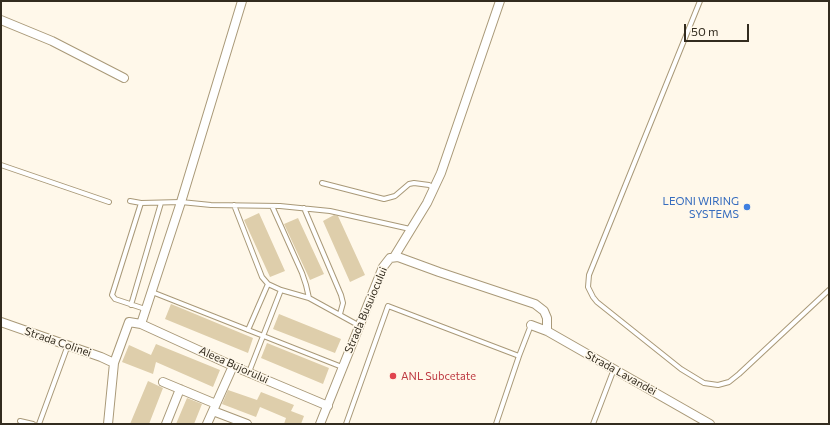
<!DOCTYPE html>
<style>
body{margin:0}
#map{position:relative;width:830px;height:425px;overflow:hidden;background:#fff8ea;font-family:Commissioner,sans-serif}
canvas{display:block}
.frame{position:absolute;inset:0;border:2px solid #332c1f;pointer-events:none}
.scale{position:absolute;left:684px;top:24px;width:65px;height:18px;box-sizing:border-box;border:2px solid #332c1f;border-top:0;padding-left:5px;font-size:12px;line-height:14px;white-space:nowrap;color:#332c1f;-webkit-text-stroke:3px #fff8ea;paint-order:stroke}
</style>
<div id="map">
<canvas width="830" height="425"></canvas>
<div class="frame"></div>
<div class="scale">50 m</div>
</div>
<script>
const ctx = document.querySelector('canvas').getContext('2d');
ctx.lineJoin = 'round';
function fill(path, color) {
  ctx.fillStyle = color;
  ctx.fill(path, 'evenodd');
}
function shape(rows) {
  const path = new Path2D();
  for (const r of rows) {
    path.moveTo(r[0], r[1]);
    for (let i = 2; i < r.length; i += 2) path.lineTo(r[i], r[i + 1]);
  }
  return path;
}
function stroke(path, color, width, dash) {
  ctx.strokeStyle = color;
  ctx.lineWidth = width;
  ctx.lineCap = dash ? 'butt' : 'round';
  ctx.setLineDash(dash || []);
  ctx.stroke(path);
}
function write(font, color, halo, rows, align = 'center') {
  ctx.font = font + ' Commissioner,sans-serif';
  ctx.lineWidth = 3;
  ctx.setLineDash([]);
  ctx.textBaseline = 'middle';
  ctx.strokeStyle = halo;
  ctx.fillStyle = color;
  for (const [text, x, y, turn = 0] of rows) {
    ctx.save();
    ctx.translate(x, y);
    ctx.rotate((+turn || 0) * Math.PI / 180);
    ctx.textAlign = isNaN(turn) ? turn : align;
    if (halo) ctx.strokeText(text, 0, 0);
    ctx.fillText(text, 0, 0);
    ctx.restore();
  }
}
fill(shape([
 [259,213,285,271,270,277,244,220],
 [334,215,338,216,365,275,350,282,323,221],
 [298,218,324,274,310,280,284,224],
 [171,304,253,338,248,353,165,319],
 [279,314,341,339,335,353,273,329],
 [267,343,329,368,323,384,261,358],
 [156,344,220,370,213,387,156,362,153,374,122,362,129,345,151,355],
 [148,381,163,388,149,424,130,424],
 [228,390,257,400,261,392,294,405,291,411,304,416,301,424,284,424,286,418,260,407,256,417,222,404],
 [187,398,202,404,194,424,176,424]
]), '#deceab');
const service = shape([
 [700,1,589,275,588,287,593,297,597,302,681,369,704,383,718,385,729,382,739,374,829,290],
 [1,165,109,202],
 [322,183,384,199,395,196,409,184,414,183,429,185,434,188],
 [130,201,141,203,181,202,211,205,280,206,330,211,410,229],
 [141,203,112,295,115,299,145,309],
 [234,205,262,277,268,284,281,290,309,298,358,325],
 [272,206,302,273,306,285,309,298],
 [304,208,341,295,343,303,340,314],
 [152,292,342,367],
 [131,305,161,203],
 [248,330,268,284],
 [249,372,281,290],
 [20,421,33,424],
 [39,424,68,345],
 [346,424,388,306,519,356],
 [496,424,519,356,531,325],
 [593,424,614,369]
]);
const minor = shape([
 [1,20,52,41,124,78],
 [394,257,427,203,441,173,500,1],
 [1,322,101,357,114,363],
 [141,324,233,366,328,406],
 [531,325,547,331,710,424],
 [163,382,216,404],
 [213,411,247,424],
 [108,424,114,363,129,322,141,324,181,202,242,1],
 [166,424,180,389],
 [207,424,233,366],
 [320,424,383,267,390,258,398,257,439,272,535,304,544,311,547,318,547,331]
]);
stroke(service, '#a99978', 6);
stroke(minor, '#a99978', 10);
stroke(service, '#fff', 4);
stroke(minor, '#fff', 8);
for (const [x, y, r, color] of [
 [747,207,4,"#3f7fe0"],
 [393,376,4,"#e0444e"]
]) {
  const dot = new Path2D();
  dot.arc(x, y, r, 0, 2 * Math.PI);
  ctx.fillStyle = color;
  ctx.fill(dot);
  stroke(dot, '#fff8ea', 1.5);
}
write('11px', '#366cbe', '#fff8ea', [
 ["LEONI WIRING",739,201],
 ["SYSTEMS",739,214]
], 'right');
write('11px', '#332c1f', '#fff8ea', [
 ["Strada Busuiocului",366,310,-67],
 ["Strada Colinei",58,342,19],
 ["Aleea Bujorului",234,365,24],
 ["Strada Lavandei",621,373,29]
]);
write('11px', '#be3a42', '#fff8ea', [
 ["ANL Subcetate",401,376]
], 'left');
</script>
